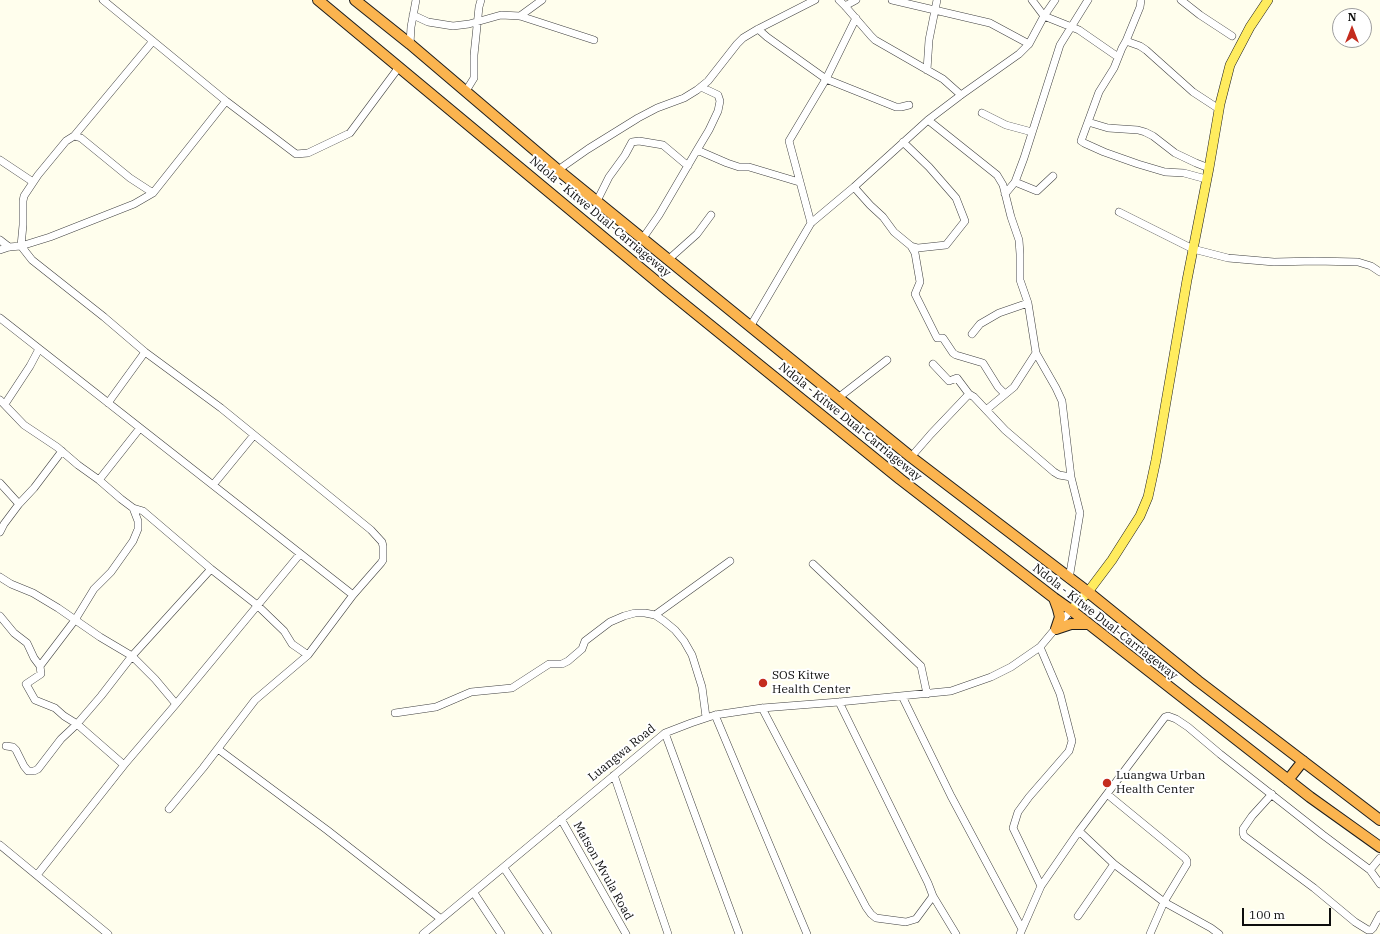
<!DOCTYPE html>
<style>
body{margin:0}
#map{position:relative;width:1380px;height:934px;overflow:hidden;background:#fffeed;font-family:"IBM Plex Serif",serif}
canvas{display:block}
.north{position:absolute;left:1332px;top:8px;width:40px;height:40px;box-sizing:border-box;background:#fff;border:1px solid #9e9e9e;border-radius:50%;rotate:0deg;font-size:11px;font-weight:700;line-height:16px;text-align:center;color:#0d0d0d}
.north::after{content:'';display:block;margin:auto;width:14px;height:18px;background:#c42c1e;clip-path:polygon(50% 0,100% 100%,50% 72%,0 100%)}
.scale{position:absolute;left:1242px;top:908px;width:89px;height:18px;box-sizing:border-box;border:2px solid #0d0d0d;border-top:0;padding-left:5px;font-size:12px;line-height:14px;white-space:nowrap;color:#0d0d0d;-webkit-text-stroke:3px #fff;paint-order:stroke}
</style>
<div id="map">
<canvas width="1380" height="934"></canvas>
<div class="north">N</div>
<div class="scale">100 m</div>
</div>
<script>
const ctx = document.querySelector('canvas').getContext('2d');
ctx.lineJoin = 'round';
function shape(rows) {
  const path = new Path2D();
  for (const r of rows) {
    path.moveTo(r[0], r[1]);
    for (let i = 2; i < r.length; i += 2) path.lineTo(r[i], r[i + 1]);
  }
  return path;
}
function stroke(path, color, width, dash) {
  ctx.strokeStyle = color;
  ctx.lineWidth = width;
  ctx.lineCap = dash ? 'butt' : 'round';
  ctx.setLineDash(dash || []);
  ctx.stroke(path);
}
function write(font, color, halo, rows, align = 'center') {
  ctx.font = font + ' "IBM Plex Serif",serif';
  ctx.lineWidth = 4;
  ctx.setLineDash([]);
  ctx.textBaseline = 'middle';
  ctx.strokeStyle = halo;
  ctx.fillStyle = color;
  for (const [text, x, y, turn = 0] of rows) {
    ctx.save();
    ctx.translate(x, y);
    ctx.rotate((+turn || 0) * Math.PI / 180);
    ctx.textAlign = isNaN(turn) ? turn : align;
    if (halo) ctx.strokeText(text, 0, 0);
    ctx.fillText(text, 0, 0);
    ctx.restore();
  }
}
const minor = shape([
 [103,0,226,101,296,154,308,153,350,133,399,67],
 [839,0,845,6,871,36,875,40,943,79,961,95],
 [892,0,990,23,1029,44],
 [1032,0,1044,16,1079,30,1118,57],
 [1181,0,1200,15,1232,36],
 [845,6,856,0],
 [413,15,428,22,453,26,469,24,501,15,520,16,594,40],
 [520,16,542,0],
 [758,29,767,37,826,79,896,107,901,107,909,105],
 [1126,41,1140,7,1141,0],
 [410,44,411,27,416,0],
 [927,70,929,40,937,0],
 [466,91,474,78,474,55,479,7,481,0],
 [982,113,1006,125,1032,132],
 [928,120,997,175,1003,185,1011,217,1019,240,1020,254,1020,280,1028,303,1036,353,1056,388,1062,401,1071,477,1080,513,1069,579],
 [1088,122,1108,128,1138,130,1145,132,1153,136,1175,153,1196,163,1209,168],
 [74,136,153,41],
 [903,142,929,167,956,198,965,221,946,245,918,248,911,246],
 [697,150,727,163,739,167,749,167,799,182],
 [0,160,33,182],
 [558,170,588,149,638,118,657,108,684,98,697,90,708,81,737,44,743,38,758,29,815,0],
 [1206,179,1184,173,1165,172,1138,164,1104,152,1084,143,1081,141,1099,92,1114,68,1122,48,1126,41,1140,46,1146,50,1193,92,1219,109],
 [1015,182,1037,191,1053,176],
 [854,187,870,205,883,217,894,232,911,246,915,253,920,282,915,294,937,338,943,338,953,353,956,355,983,363,998,387,1005,394],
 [153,193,130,178,81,138,74,136,66,141,38,175,24,196,23,201,23,225,21,246,32,260,104,317,145,352,221,408,371,530,382,542,383,546,383,560,381,563,353,595,308,655,255,700,203,768,169,809],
 [1005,194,1015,182,1024,158,1060,45,1088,0],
 [597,201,609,177,625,155,632,142,639,141,663,145,688,166],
 [1119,212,1193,249,1228,258,1274,262,1315,261,1358,262,1371,266,1380,272],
 [811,223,789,141,826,79,856,18],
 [643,238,659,215,697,150,709,130,718,111,720,101,718,95,701,87],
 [0,240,9,247],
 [0,250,9,247,21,246,50,237,134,204,153,193,226,101],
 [669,259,697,234,711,215],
 [0,318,353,595],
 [750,327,811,223,854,187,928,120,961,95,1019,54,1029,44,1044,16,1055,0],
 [972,334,980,324,999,313,1028,303],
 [933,364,949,381,957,378,969,394,974,397,1005,430,1054,472,1059,475,1071,477],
 [838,398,887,360],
 [0,400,24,425,57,447,78,465,99,480,121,499,133,508,143,511,211,569,257,605,284,631,292,644,308,655],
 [108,403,145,352],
 [5,404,30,366,39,349],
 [986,410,1014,387,1036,353],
 [911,457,931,434,969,394],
 [99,480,140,428],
 [0,483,19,504],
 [213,485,254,435],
 [0,532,4,524,19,504,34,488,62,451],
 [813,564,921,666,927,694],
 [0,577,11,584,33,593,58,608,100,637,132,656,155,679,176,704],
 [0,616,14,633,27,643,34,658,40,666,41,674,26,684,35,700,55,708,64,716,77,724,124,765],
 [1040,647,1060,694,1072,741,1069,751,1029,797,1018,812,1013,828,1041,886],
 [40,666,75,620,94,589,111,572,133,541,138,529,138,521,133,508],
 [902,696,951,796,1022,929],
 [839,702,928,883,933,896,956,934],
 [762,708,866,907,871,914,876,918,906,922,916,919,933,896],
 [395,713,436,707,471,692,512,688,549,664,562,664,568,661,582,649,585,641,610,622,624,616,635,613,645,613,655,615],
 [715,715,807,934],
 [706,717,702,687,692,655,684,641,675,630,664,621,655,615,730,561],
 [665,733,739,934],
 [6,746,13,747,16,750,24,766,28,771,34,771,38,769,61,739,77,724,101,696,132,656,211,569],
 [218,749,327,830,441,919],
 [614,775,668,934],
 [1107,794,1185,858,1187,861,1187,864,1164,902,1211,928,1219,934],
 [1272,794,1252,816,1243,829,1243,833,1244,836,1314,888,1355,922,1368,930,1371,930,1373,928,1380,915],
 [561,819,626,934],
 [1079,831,1114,864,1164,902,1150,934],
 [0,845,108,934],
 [504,868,548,934],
 [1370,870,1380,884],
 [37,875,124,765,176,704,300,554],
 [474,893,501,934],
 [1078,916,1114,864],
 [423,934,665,733,691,723,715,715,762,708,839,702,951,691,991,677,1011,667,1040,647,1071,610],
 [1020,934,1041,886,1079,831,1165,717,1168,716,1176,719,1188,727,1220,754,1323,835,1370,870,1380,858]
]);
const major = shape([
 [1071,610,1088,592,1112,560,1140,516,1148,497,1156,460,1187,280,1209,168,1220,104,1230,65,1250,27,1268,0]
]);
const highway = shape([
 [318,0,668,291,900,479,1054,598,1071,610,1310,797,1380,847],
 [355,0,410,44,558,170,911,457,1088,592,1198,681,1380,820],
 [1054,598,1058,609,1060,617,1056,629],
 [1056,629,1071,624,1088,624],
 [1288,780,1303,761]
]);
stroke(minor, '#404040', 8);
stroke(major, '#1e1e1e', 10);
stroke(highway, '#1e1e1e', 12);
stroke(minor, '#fff', 7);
stroke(major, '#ffec5e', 9);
stroke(highway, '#fbb44f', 10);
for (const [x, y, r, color] of [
 [763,683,5,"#c42c1e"],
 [1107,783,5,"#c42c1e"]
]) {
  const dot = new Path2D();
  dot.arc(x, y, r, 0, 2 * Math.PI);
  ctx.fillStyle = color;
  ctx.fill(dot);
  stroke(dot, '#fff', 1.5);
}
write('12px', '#0d0d0d', '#fff', [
 ["Ndola - Kitwe Dual-Carriageway",600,217,40],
 ["Ndola - Kitwe Dual-Carriageway",850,422,39],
 ["Ndola - Kitwe Dual-Carriageway",1105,622,38],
 ["Luangwa Road",622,753,-39],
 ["Matson Mvula Road",603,871,61]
]);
write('12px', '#0d0d0d', '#fff', [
 ["SOS Kitwe",772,676],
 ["Health Center",772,690],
 ["Luangwa Urban",1116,776],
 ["Health Center",1116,790]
], 'left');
</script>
